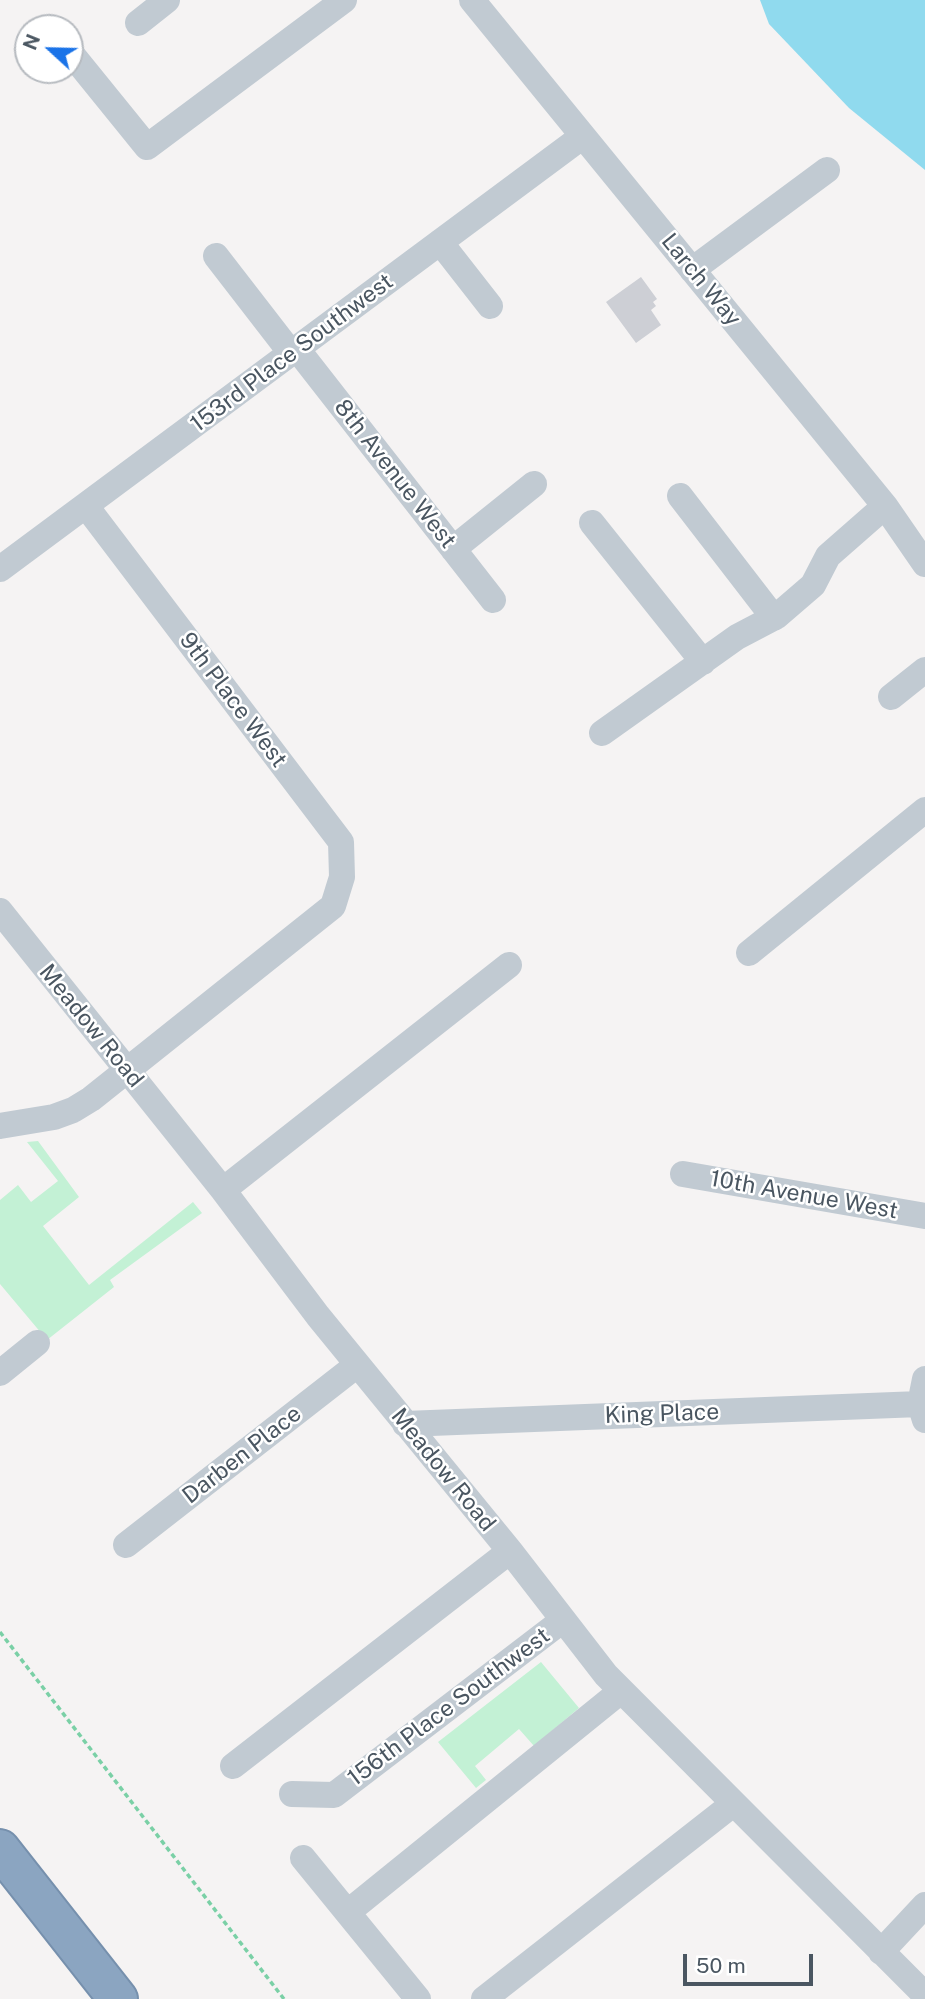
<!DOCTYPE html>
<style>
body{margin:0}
#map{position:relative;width:925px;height:1999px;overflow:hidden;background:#f5f3f3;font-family:"Public Sans",sans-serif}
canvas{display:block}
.north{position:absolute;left:14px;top:14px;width:70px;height:70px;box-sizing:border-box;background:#fff;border:2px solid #b7bbc0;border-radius:50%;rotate:292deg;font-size:19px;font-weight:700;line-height:28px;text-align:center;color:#4a5661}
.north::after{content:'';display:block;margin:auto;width:24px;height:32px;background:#1a73e8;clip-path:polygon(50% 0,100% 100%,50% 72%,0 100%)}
.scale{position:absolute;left:683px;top:1954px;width:130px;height:32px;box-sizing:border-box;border:4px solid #4a5661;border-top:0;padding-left:9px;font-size:21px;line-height:24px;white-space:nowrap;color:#4a5661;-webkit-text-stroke:5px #fff;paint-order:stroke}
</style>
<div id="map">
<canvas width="925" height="1999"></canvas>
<div class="north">N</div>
<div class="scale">50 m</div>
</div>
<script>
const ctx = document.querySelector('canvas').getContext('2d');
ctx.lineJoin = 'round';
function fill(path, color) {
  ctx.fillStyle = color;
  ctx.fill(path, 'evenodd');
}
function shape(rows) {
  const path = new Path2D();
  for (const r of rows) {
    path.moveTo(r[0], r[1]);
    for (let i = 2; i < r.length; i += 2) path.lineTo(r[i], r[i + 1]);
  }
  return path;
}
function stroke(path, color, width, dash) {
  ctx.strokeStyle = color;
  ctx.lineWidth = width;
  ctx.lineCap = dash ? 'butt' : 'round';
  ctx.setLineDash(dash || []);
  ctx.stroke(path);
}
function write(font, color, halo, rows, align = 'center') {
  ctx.font = font + ' "Public Sans",sans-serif';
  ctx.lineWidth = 5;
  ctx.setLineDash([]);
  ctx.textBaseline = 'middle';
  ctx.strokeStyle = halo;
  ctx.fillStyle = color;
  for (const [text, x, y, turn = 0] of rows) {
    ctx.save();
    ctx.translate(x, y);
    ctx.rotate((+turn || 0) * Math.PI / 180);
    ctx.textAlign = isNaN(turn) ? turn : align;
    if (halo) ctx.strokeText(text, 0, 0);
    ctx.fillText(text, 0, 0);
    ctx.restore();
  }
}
fill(shape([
 [38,1141,79,1197,43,1226,89,1285,193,1202,202,1213,110,1280,114,1287,47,1340,0,1284,0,1200,18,1185,31,1202,58,1181,27,1142],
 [541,1662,579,1708,534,1746,519,1729,475,1766,486,1780,476,1788,438,1742]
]), '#c3f1d5');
fill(shape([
 [760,0,925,0,925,170,849,108,769,24]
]), '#90daee');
fill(shape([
 [641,277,657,299,653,302,656,306,651,310,661,325,636,343,606,302]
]), '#cdcfd5');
const highway = shape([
 [0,1849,118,1999]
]);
stroke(highway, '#7690ad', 42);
stroke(shape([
 [0,1632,284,1999]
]), '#7ad0a6', 3.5, [5, 3.5]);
stroke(shape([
 [472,0,885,506,925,564],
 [138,23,167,0],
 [70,52,147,147,344,0],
 [440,242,490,306],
 [216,256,291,353],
 [692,270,827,170],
 [297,349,493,600],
 [680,496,774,618],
 [592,523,703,662],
 [453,549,534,484],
 [0,569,583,136],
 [891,697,925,670],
 [602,733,737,637,777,616,813,585,828,556,885,506],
 [0,911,223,1190,318,1316,510,1551,606,1675,925,1995],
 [749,953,925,810],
 [0,1126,54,1117,73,1110,91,1099,333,906,342,877,341,842,86,506],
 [683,1174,925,1216],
 [223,1190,509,965],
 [0,1373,37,1343],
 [925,1379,920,1404,925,1420],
 [405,1424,920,1404],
 [126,1545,357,1365],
 [233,1766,510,1551],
 [292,1794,334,1795,563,1620],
 [303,1858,418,1999],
 [348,1912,621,1691],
 [881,1952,925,1905],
 [484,1999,733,1804]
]), '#c1cad2', 26);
stroke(highway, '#8ba5c1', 38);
write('23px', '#4a5661', '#fff', [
 ["Larch Way",701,280,51],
 ["153rd Place Southwest",292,353,-37],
 ["8th Avenue West",395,474,52],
 ["9th Place West",233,700,53],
 ["Meadow Road",91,1026,51],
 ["10th Avenue West",804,1195,10],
 ["King Place",662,1414,-2],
 ["Darben Place",242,1455,-38],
 ["Meadow Road",443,1470,51],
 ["156th Place Southwest",449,1707,-37]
]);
</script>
